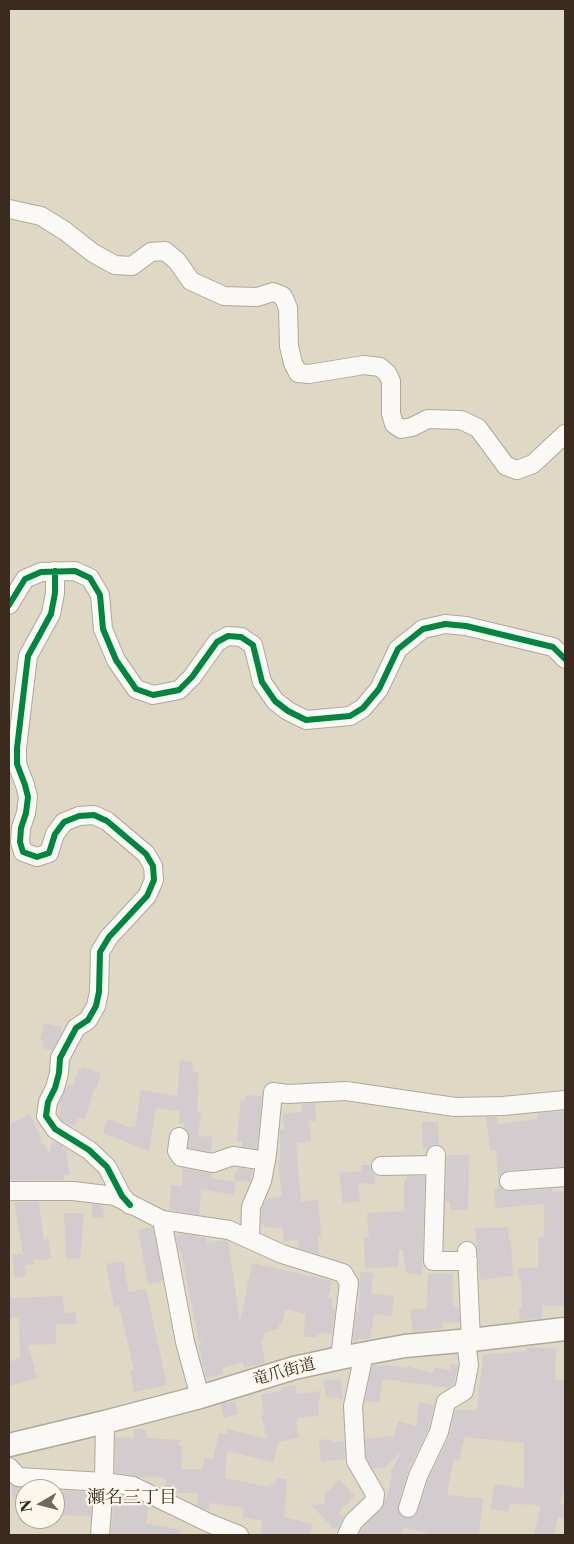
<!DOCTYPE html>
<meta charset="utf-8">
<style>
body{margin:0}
#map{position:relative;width:574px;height:1544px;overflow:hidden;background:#ded8c4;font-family:"Libre Caslon Text",serif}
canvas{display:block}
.frame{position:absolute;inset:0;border:10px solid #3b2a1e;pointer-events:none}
.north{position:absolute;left:15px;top:1479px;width:50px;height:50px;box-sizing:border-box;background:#fbf7ec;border:1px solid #aea59a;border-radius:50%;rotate:262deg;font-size:14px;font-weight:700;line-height:20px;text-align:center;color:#3b2a1e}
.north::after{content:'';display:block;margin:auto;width:18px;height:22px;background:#746758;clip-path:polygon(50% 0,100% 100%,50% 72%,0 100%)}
</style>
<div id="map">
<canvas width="574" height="1544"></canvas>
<div class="frame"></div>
<div class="north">N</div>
</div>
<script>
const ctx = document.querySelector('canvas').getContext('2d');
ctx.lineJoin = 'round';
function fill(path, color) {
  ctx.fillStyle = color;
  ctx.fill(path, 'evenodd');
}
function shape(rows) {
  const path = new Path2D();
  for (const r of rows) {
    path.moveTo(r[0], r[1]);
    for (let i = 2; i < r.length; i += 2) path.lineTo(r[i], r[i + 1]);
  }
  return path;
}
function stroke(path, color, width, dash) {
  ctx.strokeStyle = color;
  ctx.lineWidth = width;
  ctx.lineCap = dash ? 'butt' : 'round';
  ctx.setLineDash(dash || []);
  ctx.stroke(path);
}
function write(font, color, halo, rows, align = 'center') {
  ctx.font = font + ' "Libre Caslon Text","Noto Serif JP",serif';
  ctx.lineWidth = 4.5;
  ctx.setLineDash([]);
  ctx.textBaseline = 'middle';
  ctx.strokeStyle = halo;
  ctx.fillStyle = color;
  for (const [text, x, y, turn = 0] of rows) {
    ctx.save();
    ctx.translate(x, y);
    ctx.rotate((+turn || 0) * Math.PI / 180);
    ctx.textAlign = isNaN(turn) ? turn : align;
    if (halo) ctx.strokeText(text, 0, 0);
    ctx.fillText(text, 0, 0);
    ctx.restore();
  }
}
fill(shape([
 [44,1023,62,1027,61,1034,52,1050,42,1048,44,1041,40,1040],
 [180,1060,193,1062,192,1072,199,1073,197,1087,199,1088,197,1112,201,1112,198,1136,212,1137,211,1152,188,1148,189,1134,184,1128,185,1124,179,1123,180,1111,156,1108,149,1151,103,1133,108,1119,131,1128,132,1126,135,1127,141,1090,177,1096],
 [83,1067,101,1073,96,1089,94,1089,85,1119,78,1118,75,1126,62,1121,59,1115,61,1106,59,1105,67,1085,73,1086,79,1068,82,1069],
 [246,1095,262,1096,257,1149,242,1147,242,1142,237,1141,241,1100,245,1101],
 [315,1103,316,1121,309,1121,311,1141,296,1143,301,1202,318,1200,321,1236,318,1237,319,1253,318,1254,299,1248,298,1240,284,1241,283,1228,264,1227,264,1225,261,1224,262,1209,266,1199,282,1197,278,1161,280,1161,280,1129,284,1129,283,1114,302,1112,301,1104],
 [565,1111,565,1167,508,1170,503,1173,499,1177,500,1187,505,1191,552,1189,553,1192,565,1191,565,1306,542,1305,542,1318,519,1321,519,1308,522,1308,521,1281,519,1281,518,1268,538,1267,538,1238,544,1236,544,1204,496,1208,494,1189,499,1189,496,1150,490,1150,486,1117,497,1117,498,1124,538,1119,537,1113],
 [30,1114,40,1136,41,1144,44,1144,49,1154,52,1143,57,1142,63,1146,63,1149,66,1148,69,1175,64,1175,64,1180,9,1180,9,1125],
 [422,1122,438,1122,439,1145,436,1144,428,1149,423,1149],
 [447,1155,469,1155,468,1210,450,1210,450,1202,445,1201],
 [361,1165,371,1165,372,1171,375,1175,375,1184,358,1183,360,1201,343,1203,339,1173,361,1171],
 [183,1168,212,1173,211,1178,236,1182,234,1195,201,1189,199,1215,169,1210,171,1185,182,1186],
 [238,1168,253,1170,250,1182,234,1181,236,1171,238,1171],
 [407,1176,425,1176,422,1275,406,1273,403,1250,399,1250,398,1267,365,1268,364,1237,369,1237,367,1213,404,1211,404,1180,407,1180],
 [14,1202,43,1202,39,1203,44,1242,48,1236,51,1258,48,1258,48,1260,33,1259,34,1264,24,1265,26,1276,15,1278,12,1255,23,1254],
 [92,1204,103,1205,104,1217,92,1218],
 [64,1213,84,1213,80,1259,66,1258],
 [153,1227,163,1281,148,1284,138,1230],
 [508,1227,509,1241,511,1241,513,1276,480,1280,475,1228],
 [186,1234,198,1236,198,1238,206,1237,207,1243,225,1240,228,1241,240,1322,252,1263,332,1281,328,1298,332,1298,332,1308,335,1309,332,1334,317,1333,317,1337,304,1337,305,1314,285,1309,282,1324,280,1324,278,1329,263,1333,264,1339,261,1340,265,1363,244,1368,243,1362,222,1368,223,1374,206,1378,199,1346,202,1341,199,1341,181,1251,179,1252,176,1236],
 [123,1261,129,1292,146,1289,167,1385,134,1392,130,1371,134,1370,119,1305,114,1307,106,1264],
 [360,1272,373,1273,371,1294,394,1296,392,1316,374,1314,370,1339,358,1339,357,1341,353,1341,356,1311,359,1311],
 [428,1273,453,1274,453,1307,459,1307,460,1323,442,1322,443,1328,413,1332,410,1310,427,1308],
 [63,1296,64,1313,76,1312,76,1324,56,1324,56,1344,28,1345,37,1378,9,1386,9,1362,20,1358,19,1317,9,1318,9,1298],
 [527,1347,556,1349,555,1380,565,1380,565,1488,560,1503,565,1505,565,1519,558,1517,554,1535,534,1535,541,1506,510,1503,508,1512,491,1509,494,1484,524,1488,524,1443,465,1437,459,1461,454,1459,447,1492,448,1492,448,1495,483,1499,479,1535,426,1535,427,1533,404,1528,400,1535,359,1535,362,1528,382,1509,385,1499,386,1500,392,1473,390,1473,402,1451,385,1467,373,1469,366,1458,365,1439,390,1436,394,1437,398,1421,416,1426,419,1402,434,1405,429,1428,408,1471,398,1505,400,1515,404,1518,410,1518,415,1516,418,1511,428,1480,449,1436,455,1410,477,1410,483,1355,527,1351],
 [383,1364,405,1368,406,1366,433,1373,434,1367,450,1370,451,1364,458,1365,454,1384,449,1388,383,1379,379,1402,365,1401,372,1365,383,1366],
 [340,1379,343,1399,326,1397,323,1381],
 [295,1385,297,1394,321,1391,318,1406,319,1415,297,1418,298,1422,296,1422,299,1438,278,1442,273,1464,272,1462,227,1451,225,1478,270,1487,270,1484,275,1484,276,1478,287,1480,284,1517,313,1524,309,1535,261,1535,262,1521,243,1517,244,1508,210,1503,209,1509,204,1509,197,1505,198,1493,171,1493,166,1490,166,1478,138,1477,115,1473,115,1437,134,1438,134,1429,145,1429,147,1438,180,1440,179,1446,182,1446,181,1469,203,1469,204,1458,213,1460,219,1433,228,1435,227,1429,267,1439,261,1415,264,1415,261,1395,282,1391,281,1388],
 [235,1401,238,1414,224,1418,221,1404],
 [331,1439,332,1443,344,1441,345,1459,321,1462,319,1440],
 [339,1480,355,1496,338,1513,344,1516,337,1530,333,1528,311,1505,325,1504,324,1495],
 [12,1485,25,1488,25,1498,12,1497],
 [55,1490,93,1492,91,1516,55,1515],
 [114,1494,130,1496,137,1500,136,1504,149,1507,146,1523,181,1530,180,1535,111,1535]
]), '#d2ccce');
const minor = shape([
 [9,209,41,216,65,231,93,253,115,265,132,266,151,252,165,251,177,261,191,281,224,296,257,297,273,292,283,296,288,308,289,346,293,363,298,373,309,374,364,365,380,367,387,373,391,381,391,414,394,424,401,429,412,427,428,419,461,420,478,428,506,466,517,470,533,464,565,434],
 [55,571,55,593,51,614,28,656,17,748,17,764,25,785,28,797,26,813,21,828,20,842,23,852,37,857,49,853,55,834,64,822,79,816,94,815,107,821,146,854,153,866,154,880,147,896,109,937,100,952,99,992,96,1006,88,1020,76,1028,60,1058,59,1073,55,1088,48,1102,46,1116,55,1129,89,1150,107,1167,122,1196,130,1205],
 [9,605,25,579,41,572,75,571,90,578,100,595,103,629,116,660,136,689,153,695,179,690,192,677,217,642,228,636,241,637,253,645,262,682,275,701,288,711,306,720,350,716,363,708,379,689,398,649,423,629,445,624,466,626,553,647,565,659],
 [179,1137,177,1151,181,1157,213,1163,233,1156,266,1161],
 [436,1155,433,1261,468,1261],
 [381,1166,435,1165],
 [509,1181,565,1177],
 [9,1191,73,1191,115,1196,162,1220,229,1230,282,1254,343,1273,349,1283,340,1358],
 [162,1220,185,1342,200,1397],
 [250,1238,251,1207,262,1181,267,1154,273,1092,288,1094,346,1091,455,1107,503,1106,565,1100],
 [467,1251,471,1340],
 [9,1467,18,1477,104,1482,133,1486,209,1523,239,1535],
 [408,1508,418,1476,439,1432,446,1402,464,1391,469,1365,466,1341],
 [100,1535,104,1482,105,1422],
 [347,1535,353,1522,374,1502,375,1494,356,1461,353,1406,364,1354]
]);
const major = shape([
 [9,1445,105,1422,200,1397,294,1368,340,1358,405,1346,471,1340,565,1329]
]);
stroke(minor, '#aea89a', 20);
stroke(major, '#aea89a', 25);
stroke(minor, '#faf9f6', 18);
stroke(major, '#faf9f6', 22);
stroke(shape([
 [55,571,55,593,51,614,28,656,17,748,17,764,25,785,28,797,26,813,21,828,20,842,23,852,37,857,49,853,55,834,64,822,79,816,94,815,107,821,146,854,153,866,154,880,147,896,109,937,100,952,99,992,96,1006,88,1020,76,1028,60,1058,59,1073,55,1088,48,1102,46,1116,55,1129,89,1150,107,1167,122,1196,130,1205],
 [9,605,25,579,41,572,75,571,90,578,100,595,103,629,116,660,136,689,153,695,179,690,192,677,217,642,228,636,241,637,253,645,262,682,275,701,288,711,306,720,350,716,363,708,379,689,398,649,423,629,445,624,466,626,553,647,565,659]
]), '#00873e', 6);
write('16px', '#3b2a1e', '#fbf7ec', [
 ["竜爪街道",284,1372,-15]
]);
write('18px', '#3b2a1e', '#fbf7ec', [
 ["瀬名三丁目",132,1498]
]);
</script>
